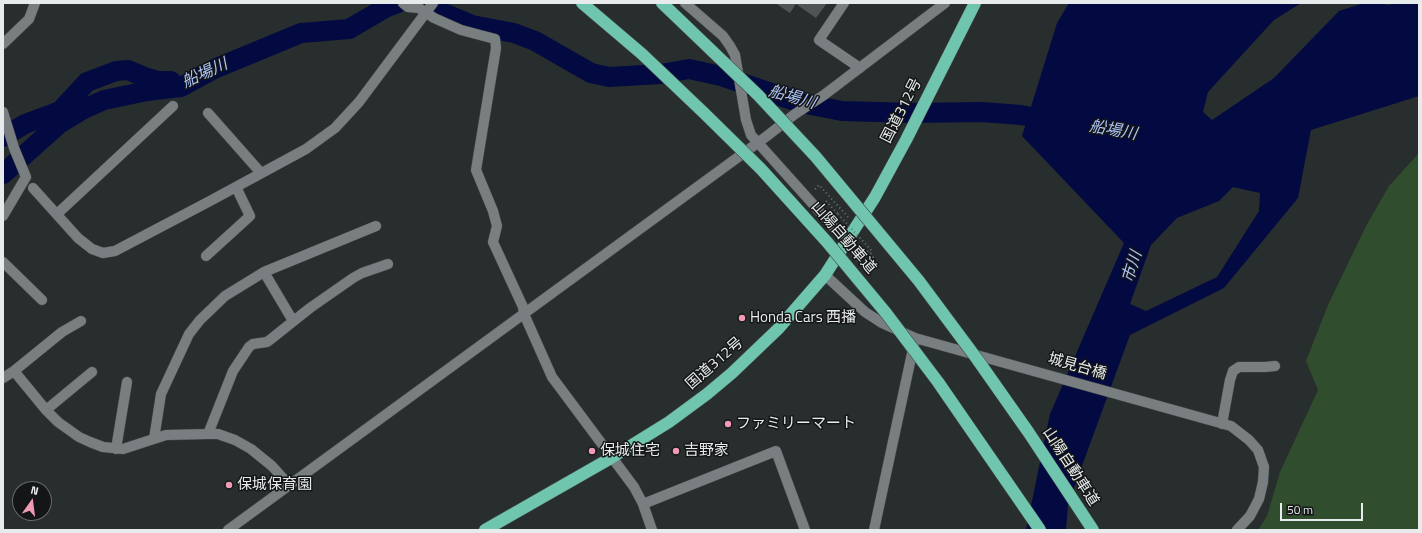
<!DOCTYPE html>
<meta charset="utf-8">
<style>
body{margin:0}
#map{position:relative;width:1422px;height:533px;overflow:hidden;background:#282e2e;font-family:"Titillium Web",sans-serif}
canvas{display:block}
.frame{position:absolute;inset:0;border:4px solid #e7ebeb;pointer-events:none}
.north{position:absolute;left:12px;top:481px;width:40px;height:40px;box-sizing:border-box;background:#131516;border:1px solid #686b6b;border-radius:50%;rotate:14deg;font-size:11px;font-weight:700;line-height:16px;text-align:center;color:#e7ebeb}
.north::after{content:'';display:block;margin:auto;width:14px;height:18px;background:#f09ab6;clip-path:polygon(50% 0,100% 100%,50% 72%,0 100%)}
.scale{position:absolute;left:1280px;top:503px;width:83px;height:18px;box-sizing:border-box;border:2px solid #e7ebeb;border-top:0;padding-left:5px;font-size:12px;line-height:14px;white-space:nowrap;color:#e7ebeb;-webkit-text-stroke:3px #131516;paint-order:stroke}
</style>
<div id="map">
<canvas width="1422" height="533"></canvas>
<div class="frame"></div>
<div class="north">N</div>
<div class="scale">50 m</div>
</div>
<script>
const ctx = document.querySelector('canvas').getContext('2d');
ctx.lineJoin = 'round';
function fill(path, color) {
  ctx.fillStyle = color;
  ctx.fill(path, 'evenodd');
}
function shape(rows) {
  const path = new Path2D();
  for (const r of rows) {
    path.moveTo(r[0], r[1]);
    for (let i = 2; i < r.length; i += 2) path.lineTo(r[i], r[i + 1]);
  }
  return path;
}
function stroke(path, color, width, dash) {
  ctx.strokeStyle = color;
  ctx.lineWidth = width;
  ctx.lineCap = dash ? 'butt' : 'round';
  ctx.setLineDash(dash || []);
  ctx.stroke(path);
}
function write(font, color, halo, rows, align = 'center') {
  ctx.font = font + ' "Titillium Web","Noto Sans JP",sans-serif';
  ctx.lineWidth = 3;
  ctx.setLineDash([]);
  ctx.textBaseline = 'middle';
  ctx.strokeStyle = halo;
  ctx.fillStyle = color;
  for (const [text, x, y, turn = 0] of rows) {
    ctx.save();
    ctx.translate(x, y);
    ctx.rotate((+turn || 0) * Math.PI / 180);
    ctx.textAlign = isNaN(turn) ? turn : align;
    if (halo) ctx.strokeText(text, 0, 0);
    ctx.fillText(text, 0, 0);
    ctx.restore();
  }
}
fill(shape([
 [1419,153,1419,530,1258,530,1267,516,1280,472,1318,390,1306,361,1328,305,1366,226,1389,186]
]), '#304d2e');
fill(shape([
 [1069,3,1301,3,1274,20,1208,92,1203,112,1212,120,1274,78,1339,11,1364,3,1377,3,1389,5,1392,3,1419,3,1419,96,1311,130,1298,198,1224,288,1130,335,1068,504,1066,530,1026,530,1050,414,1124,243,1022,136,1057,23],
 [1233,187,1260,193,1259,211,1217,277,1146,311,1130,304,1151,245,1177,218,1219,201]
]), '#030a42');
stroke(shape([
 [429,3,441,12,472,25,514,33,535,41,591,73,609,77,661,74,689,69,721,76,801,103,842,111,913,113,981,112,1021,115,1054,121],
 [3,137,25,124,60,111,87,82,116,71,128,70,147,78,158,81,171,81],
 [3,174,59,124,82,110,104,100,147,91,181,87,214,69,301,33,349,29,385,8,398,3]
]), '#030a42', 20);
fill(shape([
 [775,3,827,3,816,18,796,4,790,13]
]), '#505457');
const street = shape([
 [403,3,408,7,419,8,434,18,461,30,495,39,496,48,476,170,493,211,497,226,493,242,523,307,524,314,552,377,634,487,643,504,652,530],
 [685,3,723,36,730,46,735,55,746,120,751,135,846,241],
 [844,3,819,40,860,68],
 [3,44,29,19,35,3],
 [3,112,14,148,26,177,3,216],
 [208,113,261,173],
 [33,188,78,238,92,249,103,253,115,251,210,201,306,149,335,128,359,102,433,3],
 [57,214,173,106],
 [206,256,250,216,236,187],
 [3,262,42,300],
 [264,272,293,321],
 [14,371,62,332,81,321],
 [3,378,14,371,46,410,58,422,79,437,90,442,103,447,123,449,166,435,208,434,218,434,235,440,251,449,272,466,289,485],
 [46,410,92,372],
 [1222,424,1230,380,1233,371,1239,367,1265,367,1275,366],
 [208,434,233,371,249,347,253,344,267,342,271,339,310,308,353,278,362,273,388,264],
 [154,439,161,394,189,334,200,320,225,296,264,272,376,226],
 [116,449,127,382],
 [643,504,776,451,805,530],
 [228,530,767,136,795,114,824,95,945,3],
 [874,530,914,344]
]);
const secondary = shape([
 [825,275,865,312,882,323,915,338,1231,426,1249,440,1258,450,1264,467,1263,482,1259,499,1250,516,1237,530]
]);
const highway = shape([
 [485,530,611,458,669,422,707,394,732,373,778,329,825,275,875,197,906,140,975,3]
]);
stroke(street, '#444949', 11);
stroke(secondary, '#444949', 11);
stroke(highway, '#444949', 13);
stroke(shape([
 [815,189,819,185,848,217],
 [826,201,838,214],
 [857,261,866,250,873,257,864,269]
]), '#6c7272', 2, [1, 3]);
stroke(street, '#797f80', 10);
stroke(secondary, '#797f80', 10);
stroke(highway, '#6fc5ad', 12);
const highwayBridge = shape([
 [582,3,642,54,704,113,761,169,827,242,886,313,938,382,1040,530],
 [662,3,758,95,816,157,919,281,977,359,1029,433,1093,530]
]);
stroke(highwayBridge, '#444949', 13, []);
stroke(shape([
 [838,214,872,251,862,266]
]), '#6c7272', 2, [1, 3]);
stroke(highwayBridge, '#6fc5ad', 12);
for (const [x, y, r, color] of [
 [742,318,4,"#f09ab6"],
 [728,424,4,"#f09ab6"],
 [592,451,4,"#f09ab6"],
 [676,451,4,"#f09ab6"],
 [229,485,4,"#f09ab6"]
]) {
  const dot = new Path2D();
  dot.arc(x, y, r, 0, 2 * Math.PI);
  ctx.fillStyle = color;
  ctx.fill(dot);
  stroke(dot, '#131516', 1.5);
}
write('15px', '#e7ebeb', '#131516', [
 ["国道312号",902,111,-63],
 ["山陽自動車道",843,238,49],
 ["国道312号",715,364,-41],
 ["城見台橋",1077,367,16],
 ["山陽自動車道",1070,467,57]
]);
write('15px', '#e7ebeb', '#131516', [
 ["Honda Cars 西播",750,318],
 ["ファミリーマート",736,424],
 ["保城住宅",600,451],
 ["吉野家",684,451],
 ["保城保育園",237,485]
], 'left');
write('italic 16px', '#aec5fb', '#131516', [
 ["船場川",205,74,-25],
 ["船場川",792,98,16],
 ["船場川",1113,131,10],
 ["市川",1133,267,-73]
]);
</script>
